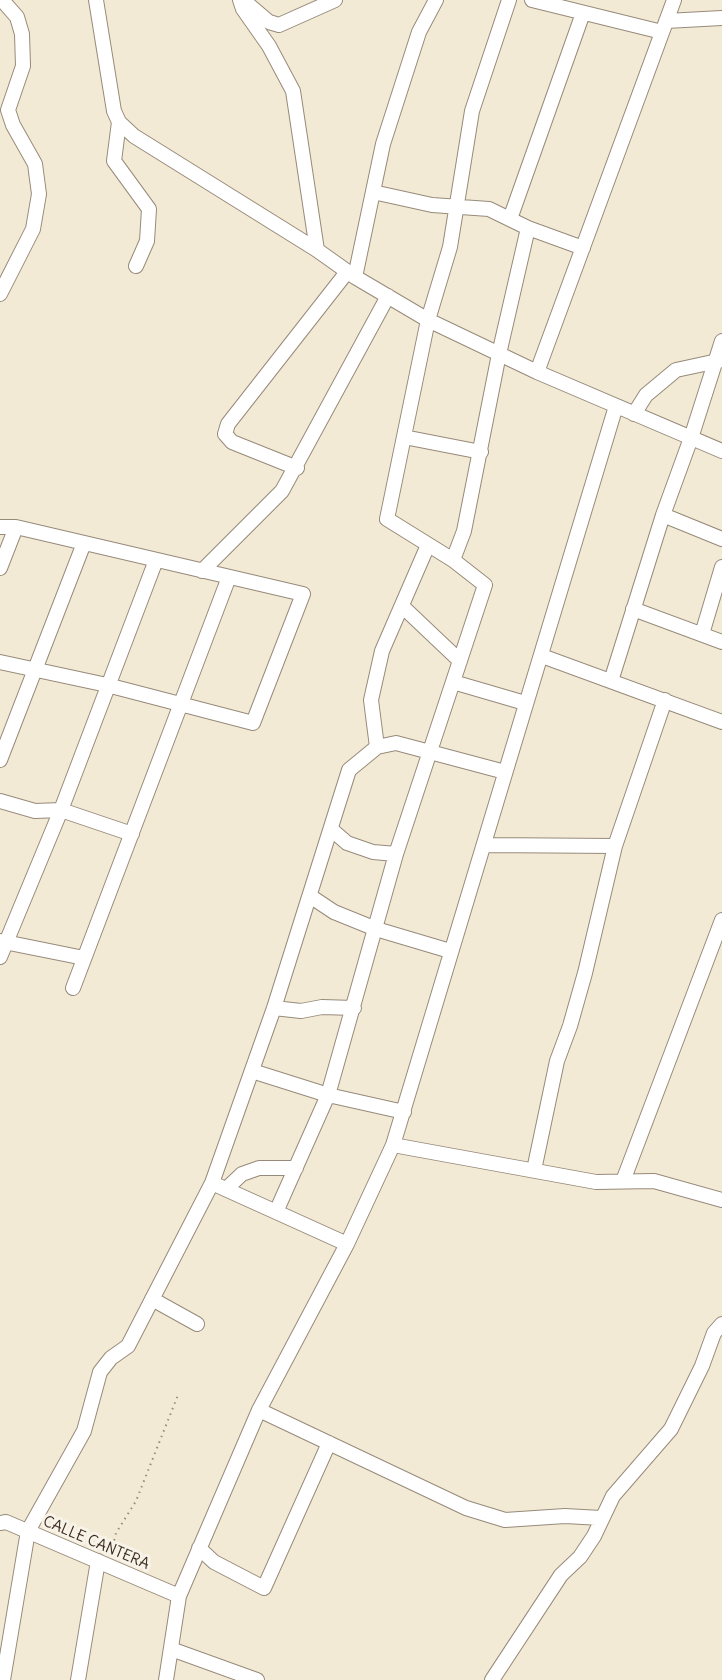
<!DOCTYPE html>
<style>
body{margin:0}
canvas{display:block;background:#f3ead5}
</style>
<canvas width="722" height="1680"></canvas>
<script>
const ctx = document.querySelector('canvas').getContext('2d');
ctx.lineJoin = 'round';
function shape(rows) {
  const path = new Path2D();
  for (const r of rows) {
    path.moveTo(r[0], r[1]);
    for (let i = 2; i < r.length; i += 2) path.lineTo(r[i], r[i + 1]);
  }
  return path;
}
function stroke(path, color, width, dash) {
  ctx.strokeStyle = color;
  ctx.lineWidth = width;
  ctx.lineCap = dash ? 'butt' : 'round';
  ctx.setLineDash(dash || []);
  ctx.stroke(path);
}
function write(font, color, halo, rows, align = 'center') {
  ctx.font = font + ' Delius,sans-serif';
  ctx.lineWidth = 6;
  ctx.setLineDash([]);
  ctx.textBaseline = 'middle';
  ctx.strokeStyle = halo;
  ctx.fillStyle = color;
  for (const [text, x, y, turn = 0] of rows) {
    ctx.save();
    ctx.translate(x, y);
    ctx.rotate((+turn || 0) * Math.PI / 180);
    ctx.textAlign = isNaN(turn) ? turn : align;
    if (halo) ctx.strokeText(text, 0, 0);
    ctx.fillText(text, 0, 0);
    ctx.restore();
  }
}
const minor = shape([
 [96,0,114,111,119,122,134,136,317,250,355,277,428,320,537,372,722,451],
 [240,0,243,9,269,46,293,91,317,250],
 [243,0,269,22,279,25,335,0],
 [532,0,662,32],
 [666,21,722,18],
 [119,122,114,161,149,209,147,241,136,266],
 [373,192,432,205,489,209,528,228,583,248],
 [510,219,583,13],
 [355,277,383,144,419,32,436,0],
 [0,294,33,229,39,194,35,164,13,125,8,110,23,66,22,34,17,17,2,0],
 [537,372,674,0],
 [634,414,646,395,676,370,722,360],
 [404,437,481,452],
 [297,468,232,442,225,434,228,424,347,272],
 [663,515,722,539],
 [0,527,16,527,303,594,253,723,107,685,0,662],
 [453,560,464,531,499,354,528,228],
 [0,568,16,527],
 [202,571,282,491,388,296],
 [403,607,460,661],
 [633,609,722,642],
 [702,634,722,567],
 [542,656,722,722],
 [611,681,663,515,691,438,722,341],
 [453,682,525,703],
 [377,747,371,700,382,651,428,545],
 [0,760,84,543],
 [0,801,35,811,61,810,132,834],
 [332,830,347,843,373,852,396,854],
 [484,845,615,846],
 [310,896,334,912,376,929,450,951],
 [0,941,84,958],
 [0,957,61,810,156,560],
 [73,988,229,577],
 [274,1008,301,1011,322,1007,354,1008],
 [252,1071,328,1095,404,1112],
 [393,1145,596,1182,654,1181,722,1200],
 [534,1170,557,1061,570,1026,585,973,615,846,665,700],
 [623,1181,722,920],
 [212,1183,347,1244],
 [226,1189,242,1174,259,1168,296,1168],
 [276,1212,328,1095,396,854,485,585,453,560,387,519,428,320,450,247,472,111,509,0],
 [152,1299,197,1324],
 [259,1410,466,1508,505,1520,565,1516,601,1518],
 [0,1523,6,1522,179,1596],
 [199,1548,214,1562,264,1588,329,1443],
 [171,1649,257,1680],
 [3,1680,28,1531,84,1431,100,1372,111,1358,128,1346,212,1183,274,1008,349,770,377,747,396,743,505,772],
 [78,1680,98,1561],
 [166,1680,179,1596,259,1410,347,1244,393,1145,616,406],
 [492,1680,561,1575,580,1557,594,1536,613,1496,671,1429,702,1366,714,1333,722,1324]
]);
stroke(minor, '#978a7a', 16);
stroke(shape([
 [111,1552,116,1533,136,1501,178,1395]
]), '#978a7a', 2, [1.5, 4.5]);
stroke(minor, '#fff', 14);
write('15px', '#3b2a1e', '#f7f3e8', [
 ["CALLE CANTERA",96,1543,23]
]);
</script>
